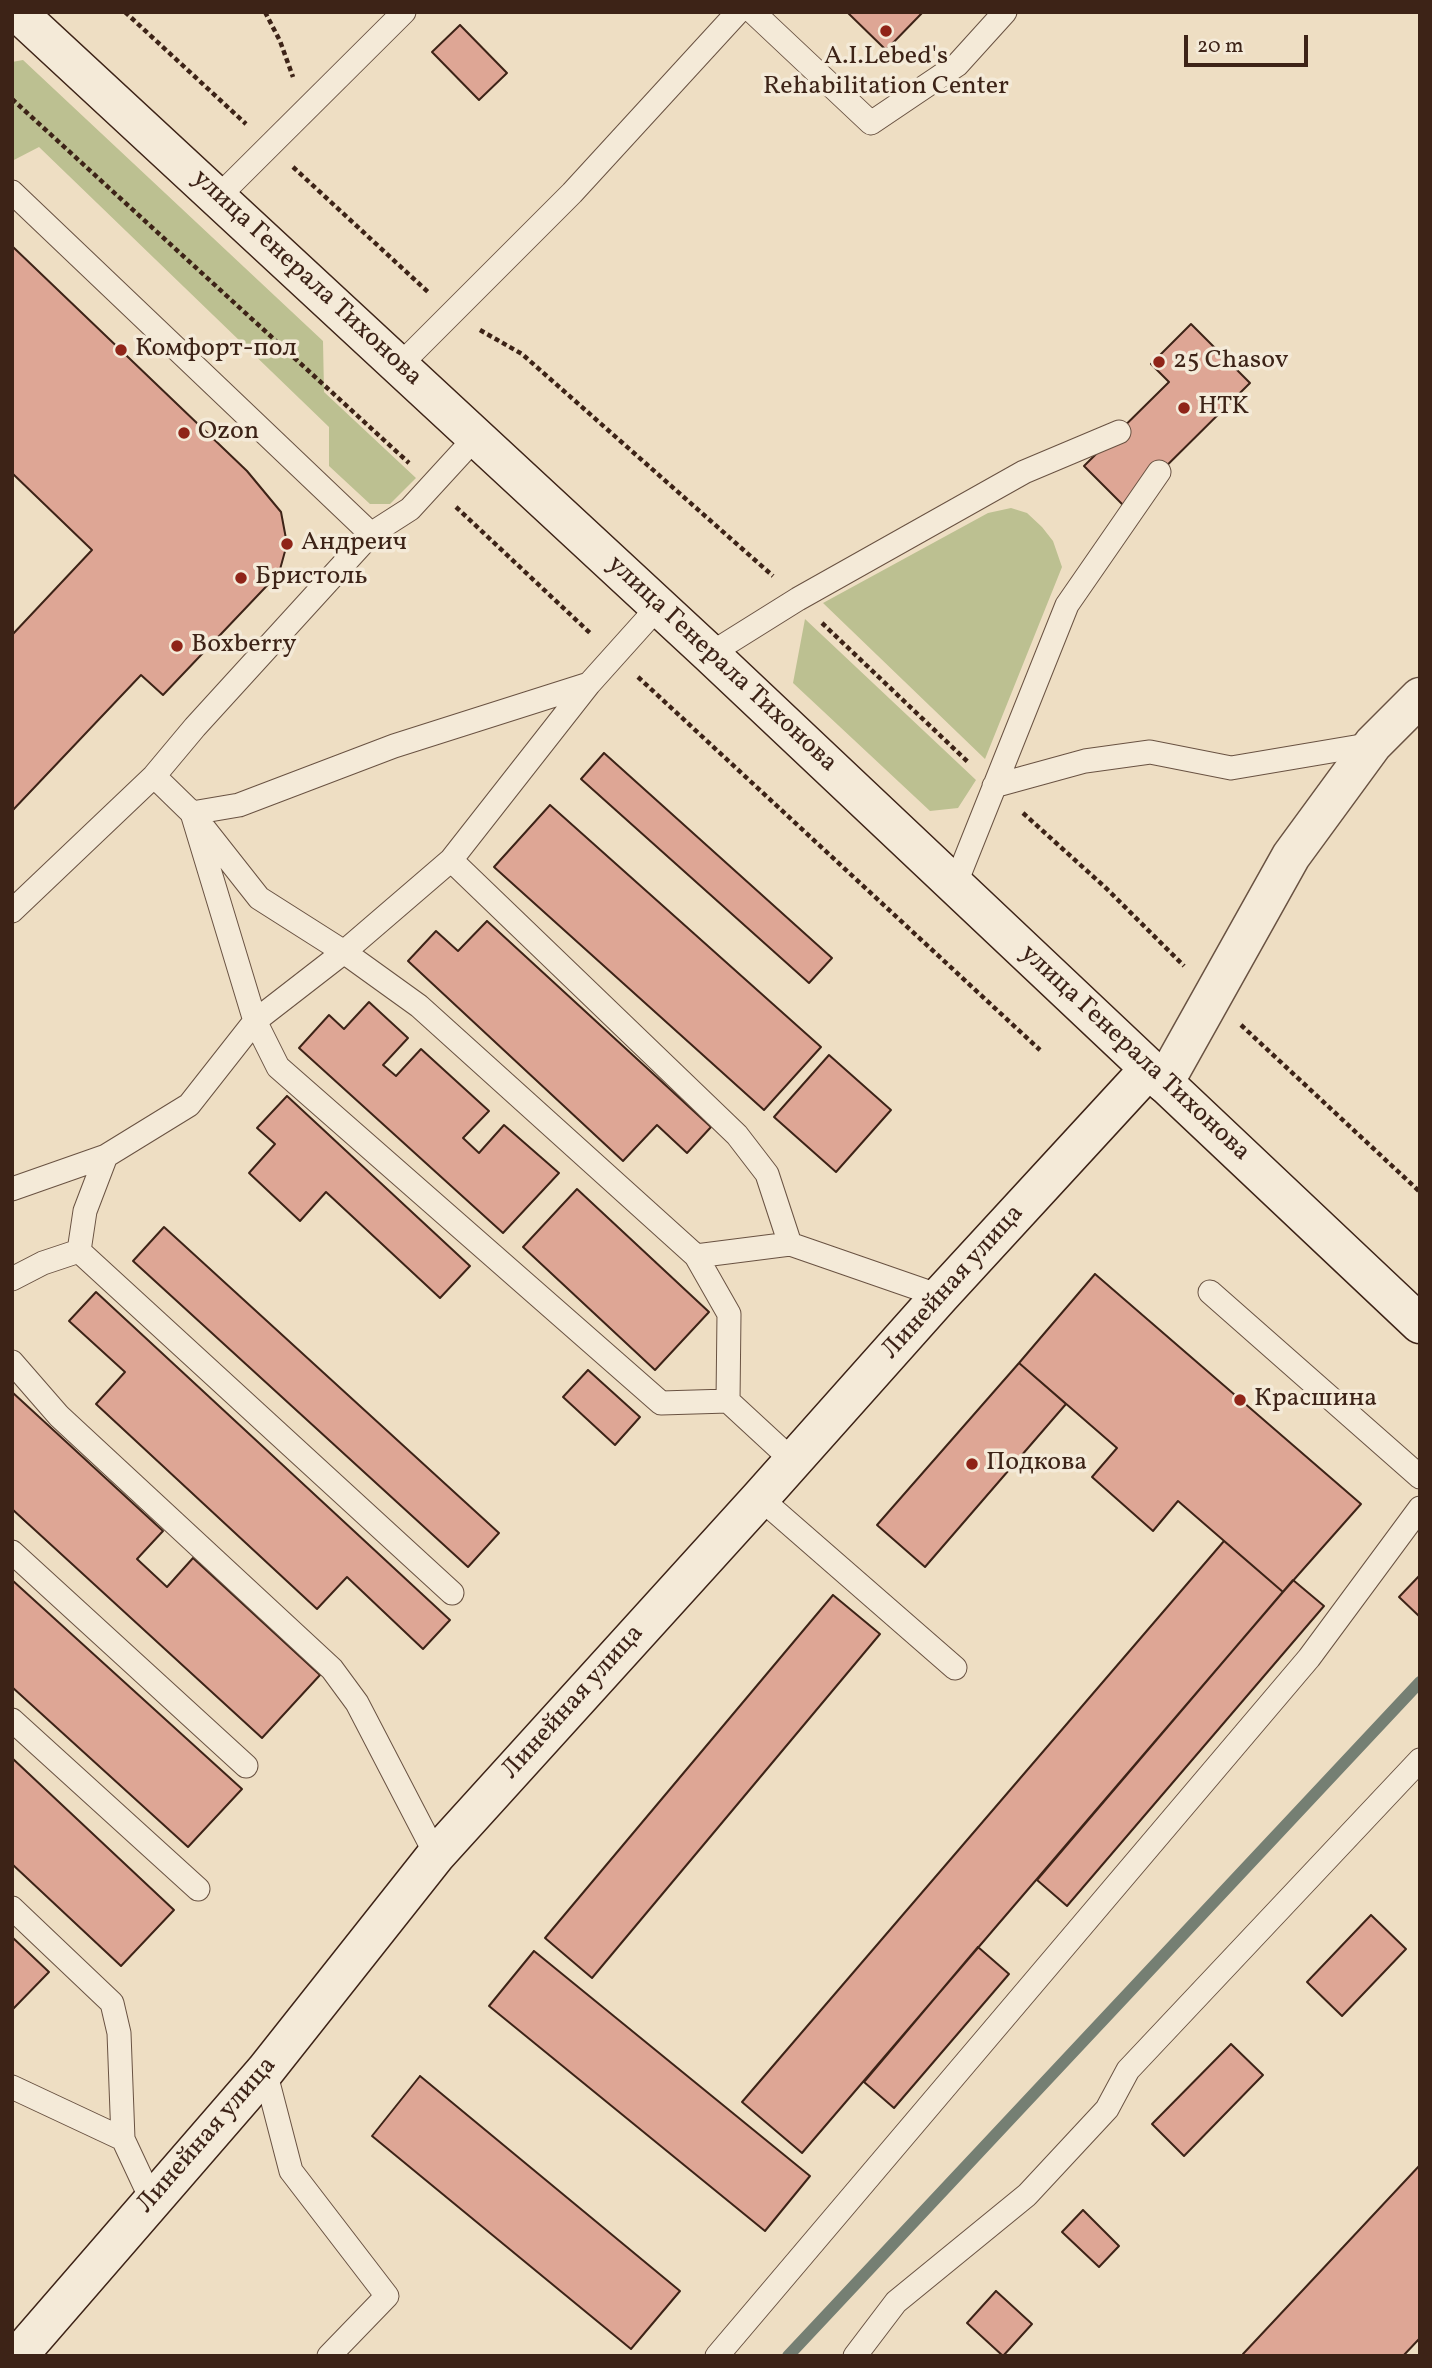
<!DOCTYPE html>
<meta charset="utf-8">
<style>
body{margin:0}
#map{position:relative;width:1432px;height:2368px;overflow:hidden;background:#eedec3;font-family:Vollkorn,serif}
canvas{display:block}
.frame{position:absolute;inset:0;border:14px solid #3d2317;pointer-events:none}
.scale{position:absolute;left:1184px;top:35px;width:124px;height:32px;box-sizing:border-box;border:4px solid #3d2317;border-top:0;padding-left:9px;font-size:21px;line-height:24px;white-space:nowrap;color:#3d2317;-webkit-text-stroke:5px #f4ead8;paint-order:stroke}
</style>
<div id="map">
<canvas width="1432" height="2368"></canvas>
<div class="frame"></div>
<div class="scale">20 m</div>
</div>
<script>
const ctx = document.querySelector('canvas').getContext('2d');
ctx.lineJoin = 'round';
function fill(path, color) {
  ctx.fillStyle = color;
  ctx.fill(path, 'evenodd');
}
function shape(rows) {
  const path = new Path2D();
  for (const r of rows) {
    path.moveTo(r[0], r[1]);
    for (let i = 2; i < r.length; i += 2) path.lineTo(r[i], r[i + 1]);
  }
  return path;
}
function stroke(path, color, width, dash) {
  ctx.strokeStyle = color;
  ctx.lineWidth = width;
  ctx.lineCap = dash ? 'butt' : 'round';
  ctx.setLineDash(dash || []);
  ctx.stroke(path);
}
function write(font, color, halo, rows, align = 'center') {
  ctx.font = font + ' Vollkorn,serif';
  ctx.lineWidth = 7;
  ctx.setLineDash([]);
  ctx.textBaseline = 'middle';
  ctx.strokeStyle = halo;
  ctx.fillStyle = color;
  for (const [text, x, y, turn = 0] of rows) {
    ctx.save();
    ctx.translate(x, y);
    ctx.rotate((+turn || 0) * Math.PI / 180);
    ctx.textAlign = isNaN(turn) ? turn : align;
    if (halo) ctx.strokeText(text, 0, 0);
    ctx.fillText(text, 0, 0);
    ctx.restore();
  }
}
fill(shape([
 [23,60,323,341,324,392,416,478,390,504,370,504,329,466,329,427,39,147,12,161,12,62],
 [1011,508,1027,513,1042,527,1053,541,1062,567,985,759,823,603,988,513],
 [805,619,976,780,958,808,930,811,793,683]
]), '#bcc091');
stroke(shape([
 [788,2356,1420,1682]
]), '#757f73', 12);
const building = shape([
 [847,12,923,12,886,50,847,12],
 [460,25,507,73,479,100,432,52,460,25],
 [12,246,247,471,281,512,287,544,279,573,163,695,141,675,12,811,12,635,92,550,12,473,12,246],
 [1191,324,1250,383,1125,507,1084,466,1169,382,1151,364,1191,324],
 [604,753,832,958,809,983,581,779,604,753],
 [550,805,821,1047,764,1110,494,867,550,805],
 [487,921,711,1127,687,1153,657,1125,623,1161,408,961,436,931,458,951,487,921],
 [369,1002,408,1038,383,1065,396,1076,421,1049,489,1111,463,1138,479,1153,504,1125,559,1173,503,1233,299,1048,329,1015,344,1029,369,1002],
 [829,1055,891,1110,836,1172,774,1117,829,1055],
 [287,1096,470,1266,440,1298,326,1192,300,1221,249,1173,275,1144,257,1128,287,1096],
 [577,1189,709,1312,655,1370,523,1247,577,1189],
 [164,1227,499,1533,468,1567,133,1261,164,1227],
 [1095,1274,1361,1504,1283,1592,1178,1501,1153,1531,1092,1477,1117,1448,1019,1363,1095,1274],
 [96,1292,450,1620,423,1649,347,1577,317,1609,96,1404,125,1372,69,1321,96,1292],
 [1019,1363,1066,1404,925,1567,877,1525,1019,1363],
 [588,1370,640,1417,615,1445,563,1397,588,1370],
 [12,1392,163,1531,137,1559,167,1587,193,1558,320,1675,262,1738,12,1509,12,1392],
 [1224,1541,1283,1592,802,2153,742,2102,1224,1541],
 [1420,1575,1420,1617,1399,1597,1420,1575],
 [12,1580,242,1789,188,1847,12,1687,12,1580],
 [1293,1580,1324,1606,1067,1906,1037,1880,1293,1580],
 [833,1595,880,1634,592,1978,545,1938,833,1595],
 [12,1758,174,1910,121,1966,12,1864,12,1758],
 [1371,1915,1406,1949,1342,2016,1307,1982,1371,1915],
 [12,1937,49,1972,12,2010,12,1937],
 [978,1947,1009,1974,894,2108,864,2082,978,1947],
 [534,1951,810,2176,765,2231,489,2006,534,1951],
 [1231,2044,1263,2075,1184,2156,1152,2124,1231,2044],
 [420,2076,680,2291,631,2349,372,2136,420,2076],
 [1420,2165,1420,2338,1403,2356,1245,2356,1243,2354,1420,2165],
 [1083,2210,1119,2246,1099,2267,1062,2232,1083,2210],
 [996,2291,1032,2324,1003,2356,967,2323,996,2291]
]);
fill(building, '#dea695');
stroke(building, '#3d2317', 2);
const lane = shape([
 [753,12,871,123,957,65,1005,12],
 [12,192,371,534],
 [218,197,404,12],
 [399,366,572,193,738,12],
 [659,606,589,684,394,746,239,805,192,813,259,898,344,952,419,1006,696,1256,790,1244,940,1296],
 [710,654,798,599,1024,472,1119,432],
 [154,776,192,813,255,1021,278,1067,661,1403,728,1401,793,1461],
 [994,786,1085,761,1150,752,1231,768,1373,744],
 [451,860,737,1135,767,1174,790,1244],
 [955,885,1067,605,1159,472],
 [12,911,154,776,195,727,371,534,410,509,476,437],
 [12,1189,106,1156,189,1105,255,1021,344,952,451,860,589,684],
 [79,1251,85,1211,106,1156],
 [696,1256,729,1314,728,1401],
 [12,1279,43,1263,79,1251,452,1593],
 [1210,1292,1420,1477],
 [12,1362,59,1416,332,1669,357,1703,436,1855],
 [760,1498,955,1668],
 [12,1552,246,1766],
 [12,1720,198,1889],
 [12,1908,112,2003,119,2033,123,2139],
 [265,2071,291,2171,387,2296,329,2356],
 [12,2087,123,2139,152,2201],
 [717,2356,1309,1658,1420,1508],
 [855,2356,896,2302,1027,2195,1107,2109,1128,2070,1420,1760]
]);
const street = shape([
 [1164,1083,1291,856,1373,744,1420,697]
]);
const secondary = shape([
 [17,12,710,654,1420,1324],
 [18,2356,265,2071,436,1855,760,1498,940,1296,1149,1069]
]);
stroke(lane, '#695242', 25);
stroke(street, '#695242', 41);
stroke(secondary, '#3d2317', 41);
stroke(shape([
 [125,12,246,124],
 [265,12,280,41,293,77],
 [12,99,409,463],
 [293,167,428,292],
 [480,330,522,354,773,576],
 [456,507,590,633],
 [822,623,968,762],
 [638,677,1040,1050],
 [1023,813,1107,889,1184,966],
 [1241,1025,1420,1192]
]), '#3d2317', 4.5, [5, 3.5]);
stroke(lane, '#f4ead8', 23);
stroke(street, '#f4ead8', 38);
stroke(secondary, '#f4ead8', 38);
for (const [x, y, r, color] of [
 [886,31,7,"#8f2418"],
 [121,350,7,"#8f2418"],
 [1159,362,7,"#8f2418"],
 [1184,408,7,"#8f2418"],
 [184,433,7,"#8f2418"],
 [287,544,7,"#8f2418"],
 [241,578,7,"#8f2418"],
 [177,646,7,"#8f2418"],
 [1240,1400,7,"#8f2418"],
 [972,1464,7,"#8f2418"]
]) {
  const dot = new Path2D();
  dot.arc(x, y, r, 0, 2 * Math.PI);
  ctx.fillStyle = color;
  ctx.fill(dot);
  stroke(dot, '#f4ead8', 2.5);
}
write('26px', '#3d2317', '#f4ead8', [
 ["A.I.Lebed's",886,58,"center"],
 ["Rehabilitation Center",886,88,"center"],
 ["Комфорт-пол",135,350],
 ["25 Chasov",1173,362],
 ["HTK",1198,408],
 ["Ozon",198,433],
 ["Андреич",301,544],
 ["Бристоль",255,578],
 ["Boxberry",191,646],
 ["Красшина",1254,1400],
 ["Подкова",986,1464]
], 'left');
write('26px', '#3d2317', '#f4ead8', [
 ["улица Генерала Тихонова",306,279,43],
 ["улица Генерала Тихонова",721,665,43],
 ["улица Генерала Тихонова",1134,1054,43],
 ["Линейная улица",954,1283,-48],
 ["Линейная улица",574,1703,-48],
 ["Линейная улица",208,2136,-49]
]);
</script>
